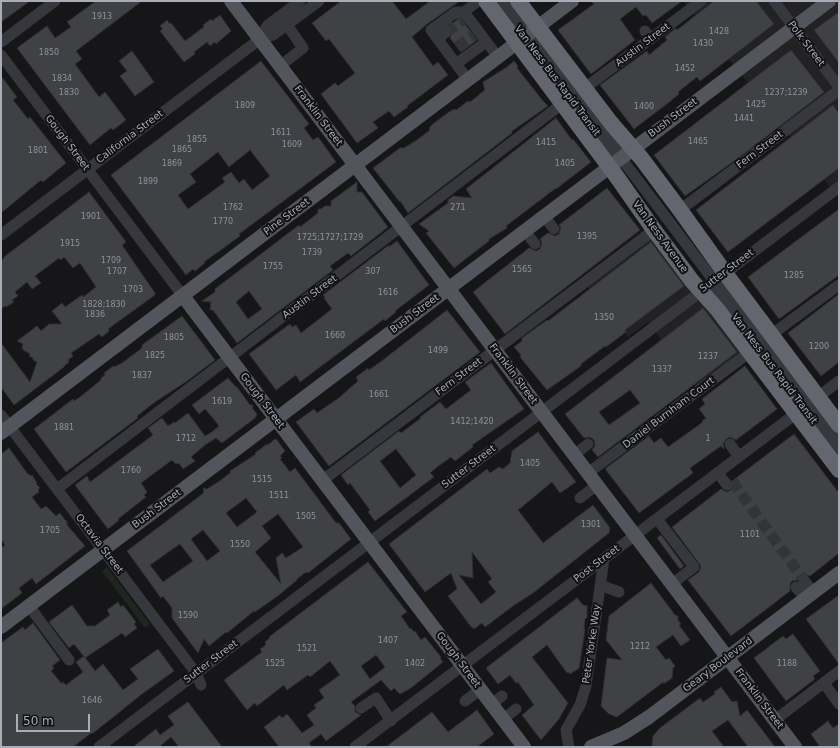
<!DOCTYPE html>
<style>
body{margin:0}
#map{position:relative;width:840px;height:748px;overflow:hidden;background:#161618;font-family:"DejaVu Sans",sans-serif}
canvas{display:block}
.frame{position:absolute;inset:0;border:2px solid #a8adb8;pointer-events:none}
.scale{position:absolute;left:16px;top:714px;width:74px;height:18px;box-sizing:border-box;border:2px solid #a8adb8;border-top:0;padding-left:5px;font-size:12px;line-height:14px;white-space:nowrap;color:#a8adb8;-webkit-text-stroke:3px #111113;paint-order:stroke}
</style>
<div id="map">
<canvas width="840" height="748"></canvas>
<div class="frame"></div>
<div class="scale">50 m</div>
</div>
<script>
const ctx = document.querySelector('canvas').getContext('2d');
ctx.lineJoin = 'round';
function fill(path, color) {
  ctx.fillStyle = color;
  ctx.fill(path, 'evenodd');
}
function shape(rows) {
  const path = new Path2D();
  for (const r of rows) {
    path.moveTo(r[0], r[1]);
    for (let i = 2; i < r.length; i += 2) path.lineTo(r[i], r[i + 1]);
  }
  return path;
}
function stroke(path, color, width, dash) {
  ctx.strokeStyle = color;
  ctx.lineWidth = width;
  ctx.lineCap = dash ? 'butt' : 'round';
  ctx.setLineDash(dash || []);
  ctx.stroke(path);
}
function write(font, color, halo, rows, align = 'center') {
  ctx.font = font + ' "DejaVu Sans",sans-serif';
  ctx.lineWidth = 4;
  ctx.setLineDash([]);
  ctx.textBaseline = 'middle';
  ctx.strokeStyle = halo;
  ctx.fillStyle = color;
  for (const [text, x, y, turn = 0] of rows) {
    ctx.save();
    ctx.translate(x, y);
    ctx.rotate((+turn || 0) * Math.PI / 180);
    ctx.textAlign = isNaN(turn) ? turn : align;
    if (halo) ctx.strokeText(text, 0, 0);
    ctx.fillText(text, 0, 0);
    ctx.restore();
  }
}
fill(shape([
 [683,1,839,1,839,198],
 [653,237,741,353,696,387,648,322,628,337,587,286]
]), '#222225');
fill(shape([
 [107,567,150,624,145,628,102,571]
]), '#1e261f');
const building = shape([
 [1,1,30,1,1,22,1,1],
 [96,1,142,1,76,51,82,59,75,64,99,97,105,92,126,120,113,130,111,128,90,145,17,48,47,26,55,38,71,27,67,22,96,1],
 [341,1,392,1,406,19,430,1,460,1,427,24,412,37,433,66,438,62,448,75,407,106,408,107,394,117,389,111,373,122,378,128,357,143,321,94,335,83,338,86,355,73,329,39,326,41,312,23,341,1],
 [591,1,682,1,652,23,646,15,643,16,636,7,620,19,635,40,591,74,558,30,594,4,591,1],
 [714,1,756,1,774,24,700,81,697,77,678,92,679,94,668,103,634,129,600,85,647,51,649,55,667,40,665,37,676,28,677,30,714,1],
 [839,12,839,63,814,30,839,12],
 [220,15,231,31,216,44,215,42,210,46,207,42,194,52,195,54,184,62,160,31,163,29,160,26,167,20,170,24,171,23,185,41,204,27,203,25,211,19,212,21,220,15],
 [458,19,461,19,477,40,461,52,450,38,453,31,449,26,458,19],
 [791,50,824,92,741,156,685,196,654,155,791,50],
 [132,51,154,82,135,96,120,76,127,71,119,61,132,51],
 [261,61,309,124,304,128,313,140,318,137,336,162,239,234,240,236,204,262,205,263,195,271,193,269,186,275,111,175,261,61],
 [250,150,270,176,252,190,244,179,239,183,231,172,222,178,225,182,188,209,178,195,196,182,190,174,218,152,229,167,250,150],
 [514,61,518,66,517,68,543,101,548,106,512,131,512,133,408,213,401,202,399,201,373,168,400,148,404,148,417,140,430,130,429,128,434,123,449,112,454,109,456,110,468,101,470,102,485,90,484,87,483,82,507,67,514,61],
 [1,76,17,97,13,100,28,119,30,117,66,163,43,182,41,180,1,213,1,76],
 [833,105,839,113,839,168,728,252,696,210,833,105],
 [556,118,572,140,573,139,591,162,556,189,556,188,506,226,507,228,489,239,489,241,481,247,454,268,426,233,429,231,419,224,448,203,448,200,453,196,472,198,466,189,556,118],
 [357,182,357,192,362,192,388,227,351,256,348,253,330,266,333,270,237,343,213,310,210,310,211,302,202,301,215,292,215,289,299,225,300,227,318,213,318,209,321,209,325,206,331,206,331,201,357,182],
 [249,291,262,309,248,319,236,302,249,291],
 [607,188,640,230,505,334,473,292,529,248,536,251,540,249,542,243,540,239,548,233,555,236,559,234,561,228,559,225,607,188],
 [89,192,126,242,122,245,155,293,155,295,108,329,109,331,102,337,99,334,71,353,73,356,68,360,69,362,64,366,64,367,14,405,1,387,1,343,30,382,37,362,33,360,33,358,29,356,30,354,22,349,23,344,17,341,37,326,41,331,49,324,62,324,52,311,62,303,65,307,82,295,83,297,96,287,80,263,73,268,64,257,61,260,59,258,35,276,41,283,32,289,27,282,15,292,18,296,12,300,14,302,6,307,5,306,1,309,1,261,4,258,4,257,89,192],
 [839,209,839,275,779,319,748,277,839,209],
 [397,241,429,285,395,311,396,312,385,321,384,319,300,382,296,375,276,390,249,354,290,324,292,327,296,325,301,333,332,309,324,298,325,297,323,295,389,245,389,247,397,241],
 [651,242,684,286,625,330,626,332,606,347,605,346,581,364,581,366,547,390,520,357,521,355,514,347,522,341,522,338,547,320,548,321,651,242],
 [839,294,839,362,821,376,788,333,839,294],
 [703,308,737,352,598,457,592,450,595,446,594,440,590,437,584,438,565,414,703,308],
 [630,390,640,403,609,425,599,412,630,390],
 [447,310,480,352,329,466,296,422,314,409,317,413,340,397,358,381,356,377,368,368,369,370,383,360,447,310],
 [182,316,215,360,187,381,155,402,137,416,138,418,66,472,34,429,73,399,74,401,80,397,101,380,101,378,105,375,104,373,113,366,114,367,122,363,142,348,142,345,182,316],
 [491,363,524,409,472,445,473,447,455,461,451,457,437,467,430,473,434,477,375,521,368,512,370,510,350,483,348,485,341,475,399,431,401,433,421,418,420,417,440,402,446,409,471,390,465,382,491,363],
 [396,449,416,475,400,488,380,461,396,449],
 [745,366,777,409,736,440,730,437,726,439,723,444,724,448,724,449,721,446,690,468,693,473,639,513,606,470,606,468,649,436,654,443,661,438,668,447,703,422,702,421,706,418,699,409,705,404,702,399,745,366],
 [228,378,235,386,237,387,250,405,253,405,252,408,257,414,255,418,222,443,216,438,205,445,191,457,195,461,183,469,179,463,176,464,172,460,141,483,147,492,144,495,146,497,118,519,119,520,108,529,75,485,87,476,90,482,153,435,148,428,162,418,168,426,174,422,175,423,188,413,205,436,212,432,219,426,212,417,205,409,199,414,192,405,228,378],
 [538,432,576,482,560,493,552,482,518,510,543,543,593,505,610,528,609,533,533,593,513,606,485,627,482,623,474,629,473,627,472,628,448,596,457,589,451,573,425,592,389,544,487,469,490,473,499,467,503,469,510,463,512,451,538,432],
 [472,552,492,579,488,582,496,592,481,604,459,575,473,578,472,552],
 [794,434,839,493,839,553,810,576,804,573,800,575,797,580,792,581,790,584,790,591,731,636,688,580,699,572,701,566,672,527,721,489,727,492,731,490,734,485,732,481,794,434],
 [275,439,277,440,285,451,280,456,282,458,280,459,290,472,295,468,336,523,339,523,351,539,308,573,306,572,297,579,297,580,279,595,255,612,254,611,227,633,226,632,209,646,204,639,198,653,172,618,172,608,163,596,161,598,127,551,201,495,204,492,203,488,207,489,221,480,231,472,230,471,256,454,255,453,267,444,268,445,275,439],
 [246,498,257,512,237,527,226,513,246,498],
 [278,514,303,547,286,558,282,553,276,558,281,584,255,552,271,538,262,526,278,514],
 [203,530,220,551,207,561,191,539,203,530],
 [180,544,193,561,163,582,150,565,180,544],
 [9,448,27,473,31,476,32,475,37,483,36,484,40,488,38,489,39,492,32,497,41,509,46,506,56,516,60,513,65,520,67,521,67,525,85,546,36,584,32,578,19,588,22,593,1,609,1,548,5,545,1,539,1,454,9,448],
 [661,535,684,566,680,569,657,538,661,535],
 [368,562,407,612,401,616,410,629,411,628,414,632,415,631,421,640,425,637,441,657,440,658,443,662,411,688,400,694,394,688,391,691,381,680,351,702,355,706,355,712,361,715,326,741,321,734,309,743,312,747,279,747,264,727,280,715,282,718,287,714,302,733,314,725,307,715,316,708,314,705,324,698,319,690,340,675,330,661,310,677,308,675,287,690,284,685,257,706,255,703,247,710,224,680,262,652,260,649,266,645,265,642,270,638,269,637,368,562],
 [376,655,385,667,370,679,361,666,376,655],
 [651,583,675,615,678,616,678,620,681,624,679,625,690,640,681,646,673,635,656,647,666,660,669,658,675,666,673,668,672,678,665,683,662,683,617,717,614,716,609,714,601,706,607,658,622,660,606,640,609,616,651,583],
 [839,595,839,664,806,619,839,595],
 [577,598,583,605,587,606,587,617,585,619,584,628,585,630,579,668,570,674,568,672,567,673,547,645,532,657,568,703,559,719,541,740,522,715,534,705,518,682,516,683,510,675,498,684,486,668,577,598],
 [118,602,121,607,123,605,136,622,134,624,137,628,125,637,122,633,85,658,74,644,69,648,49,622,72,605,87,626,95,626,110,615,107,610,118,602],
 [33,623,60,660,52,666,54,668,51,671,62,684,63,682,66,685,83,672,76,662,84,656,95,671,103,664,123,690,138,679,130,669,158,649,174,671,142,694,92,734,91,733,73,747,1,747,1,643,23,627,25,630,33,623],
 [793,634,820,671,813,676,815,679,786,701,754,658,783,636,786,639,793,634],
 [721,687,732,702,737,701,740,716,747,710,775,747,748,747,728,720,712,731,724,747,652,747,653,736,660,728,700,698,703,702,715,694,714,692,721,687],
 [188,702,222,747,179,747,171,737,159,747,133,747,156,729,160,735,174,725,168,716,188,702],
 [477,710,494,734,477,747,386,747,432,712,448,732,477,710],
 [828,721,833,728,839,724,839,747,820,747,811,734,828,721]
]);
fill(building, '#404145');
stroke(building, '#303034', 1);
stroke(shape([
 [446,32,463,20],
 [457,47,474,35],
 [732,481,804,580]
]), '#333438', 11, [11, 5.5]);
stroke(shape([
 [478,1,464,12,498,57],
 [496,1,609,150,621,158],
 [508,1,616,144,621,158,668,220,714,281,725,288,839,439],
 [774,1,839,87],
 [464,12,456,12,431,30,468,80],
 [645,31,651,39],
 [260,39,267,26,300,1],
 [438,39,446,32],
 [1,42,55,1],
 [1,55,183,296],
 [456,64,486,42],
 [280,66,303,48,287,25],
 [585,88,701,1],
 [680,210,839,90],
 [544,216,554,229],
 [525,231,535,244],
 [1,235,260,39,273,35,319,1],
 [714,281,718,294,733,316,839,455],
 [771,335,839,285],
 [1,415,196,673,201,685],
 [730,444,739,457],
 [574,455,588,444],
 [588,473,750,352],
 [718,473,727,485],
 [323,480,654,230],
 [57,489,562,104],
 [580,498,597,485],
 [657,519,694,567,672,584],
 [804,580,809,587,806,592],
 [600,585,619,592],
 [796,587,800,592,806,592],
 [29,606,69,660],
 [824,683,839,704],
 [465,701,481,689],
 [492,704,502,696],
 [361,708,376,698,391,721],
 [503,719,516,709],
 [775,720,839,671],
 [99,747,839,187],
 [355,747,839,381],
 [569,747,566,730,580,705,586,686,604,559]
]), '#37383d', 11);
stroke(shape([
 [231,1,795,747],
 [183,296,524,747],
 [1,433,572,1],
 [1,627,829,1],
 [591,747,624,733,649,717,839,573]
]), '#53555c', 14);
stroke(shape([
 [486,1,617,177,654,230,692,281,717,309,839,470],
 [518,1,611,123,642,159,680,210,725,273,839,425]
]), '#63666e', 16);
write('8px', '#8e929b', null, [
 ["1913",102,17],
 ["1428",719,32],
 ["1430",703,44],
 ["1850",49,53],
 ["1452",685,69],
 ["1834",62,79],
 ["1830",69,93],
 ["1237;1239",786,93],
 ["1425",756,105],
 ["1809",245,106],
 ["1400",644,107],
 ["1441",744,119],
 ["1611",281,133],
 ["1855",197,140],
 ["1465",698,142],
 ["1415",546,143],
 ["1609",292,145],
 ["1865",182,150],
 ["1801",38,151],
 ["1869",172,164],
 ["1405",565,164],
 ["1899",148,182],
 ["1762",233,208],
 ["271",458,208],
 ["1901",91,217],
 ["1770",223,222],
 ["1395",587,237],
 ["1725;1727;1729",330,238],
 ["1915",70,244],
 ["1739",312,253],
 ["1709",111,261],
 ["1755",273,267],
 ["1565",522,270],
 ["1707",117,272],
 ["307",373,272],
 ["1285",794,276],
 ["1703",133,290],
 ["1616",388,293],
 ["1828;1830",104,305],
 ["1836",95,315],
 ["1350",604,318],
 ["1660",335,336],
 ["1805",174,338],
 ["1200",819,347],
 ["1499",438,351],
 ["1825",155,356],
 ["1237",708,357],
 ["1337",662,370],
 ["1837",142,376],
 ["1661",379,395],
 ["1619",222,402],
 ["1412;1420",472,422],
 ["1881",64,428],
 ["1712",186,439],
 ["1",708,439],
 ["1405",530,464],
 ["1760",131,471],
 ["1515",262,480],
 ["1511",279,496],
 ["1505",306,517],
 ["1301",591,525],
 ["1705",50,531],
 ["1101",750,535],
 ["1550",240,545],
 ["1590",188,616],
 ["1407",388,641],
 ["1212",640,647],
 ["1521",307,649],
 ["1525",275,664],
 ["1402",415,664],
 ["1188",787,664],
 ["1646",92,701]
]);
write('10px', '#a8adb8', '#111113', [
 ["Polk Street",806,44,53],
 ["Austin Street",643,45,-37],
 ["Van Ness Bus Rapid Transit",557,81,53],
 ["Franklin Street",318,116,53],
 ["Bush Street",673,118,-37],
 ["California Street",130,137,-37],
 ["Gough Street",67,143,53],
 ["Fern Street",760,150,-37],
 ["Pine Street",287,217,-37],
 ["Van Ness Avenue",660,237,54],
 ["Sutter Street",727,271,-37],
 ["Austin Street",310,297,-37],
 ["Bush Street",415,314,-37],
 ["Van Ness Bus Rapid Transit",774,369,53],
 ["Franklin Street",513,374,53],
 ["Fern Street",459,377,-37],
 ["Gough Street",262,401,53],
 ["Daniel Burnham Court",669,413,-37],
 ["Sutter Street",469,467,-37],
 ["Bush Street",157,509,-37],
 ["Octavia Street",99,544,53],
 ["Post Street",597,564,-37],
 ["Peter Yorke Way",592,644,-82],
 ["Gough Street",458,660,53],
 ["Sutter Street",211,662,-37],
 ["Geary Boulevard",718,665,-37],
 ["Franklin Street",759,699,53]
]);
</script>
